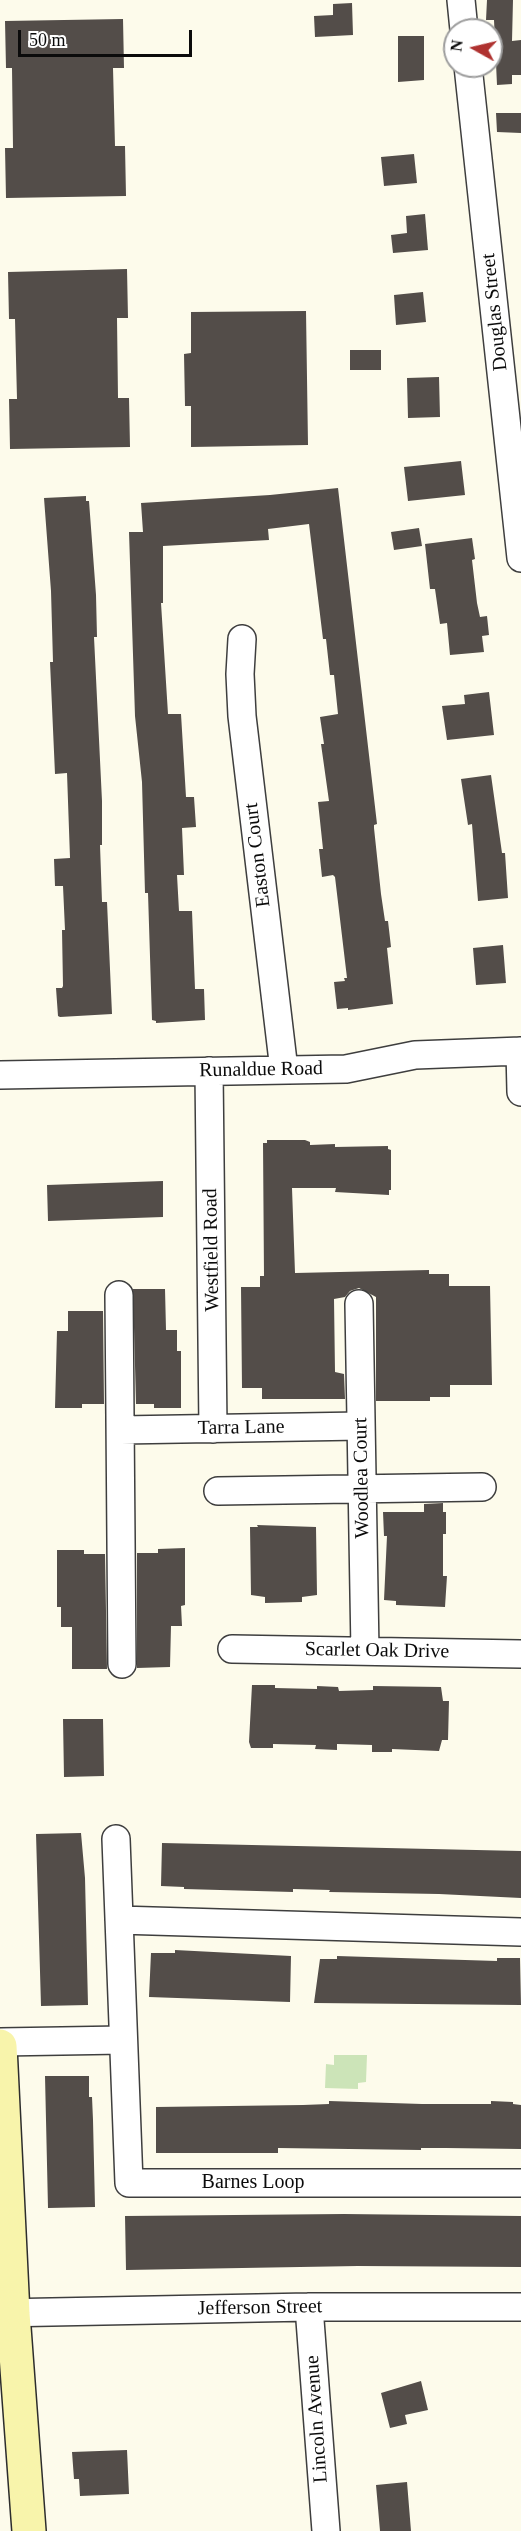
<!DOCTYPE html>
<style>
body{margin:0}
#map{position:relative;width:521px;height:2531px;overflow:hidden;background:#fdfbeb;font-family:"Times New Roman",serif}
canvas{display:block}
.north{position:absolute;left:443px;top:18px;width:60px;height:60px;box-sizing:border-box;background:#fff;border:2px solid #9d9d9d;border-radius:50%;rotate:278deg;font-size:16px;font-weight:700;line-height:24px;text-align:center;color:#0b0b0b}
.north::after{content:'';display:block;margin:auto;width:21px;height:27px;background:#af3230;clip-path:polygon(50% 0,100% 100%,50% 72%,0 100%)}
.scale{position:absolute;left:18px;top:30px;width:174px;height:27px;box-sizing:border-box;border:3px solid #0b0b0b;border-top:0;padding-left:8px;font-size:18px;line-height:21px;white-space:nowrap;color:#0b0b0b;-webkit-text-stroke:4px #fff;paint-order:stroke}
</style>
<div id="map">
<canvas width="521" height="2531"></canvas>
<div class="north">N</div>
<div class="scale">50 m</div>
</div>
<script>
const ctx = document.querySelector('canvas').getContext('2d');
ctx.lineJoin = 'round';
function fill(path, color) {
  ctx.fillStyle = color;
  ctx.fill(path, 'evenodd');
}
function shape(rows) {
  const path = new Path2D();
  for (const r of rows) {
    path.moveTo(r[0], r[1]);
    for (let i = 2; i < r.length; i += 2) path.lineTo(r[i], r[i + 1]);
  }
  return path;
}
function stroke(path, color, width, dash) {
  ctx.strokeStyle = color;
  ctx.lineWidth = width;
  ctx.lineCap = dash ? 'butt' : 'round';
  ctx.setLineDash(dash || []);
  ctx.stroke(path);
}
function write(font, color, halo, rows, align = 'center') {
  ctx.font = font + ' "Times New Roman",serif';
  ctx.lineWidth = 6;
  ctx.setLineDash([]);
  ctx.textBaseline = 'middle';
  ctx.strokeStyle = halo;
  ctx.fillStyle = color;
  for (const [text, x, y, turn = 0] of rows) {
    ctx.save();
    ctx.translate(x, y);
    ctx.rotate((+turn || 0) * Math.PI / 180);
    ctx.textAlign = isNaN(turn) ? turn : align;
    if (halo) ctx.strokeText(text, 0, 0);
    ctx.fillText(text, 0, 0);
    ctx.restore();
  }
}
fill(shape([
 [334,2055,367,2055,366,2082,358,2083,358,2089,325,2088,326,2064,334,2065]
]), '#cce4b8');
fill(shape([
 [487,0,513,0,512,41,521,40,521,75,512,75,512,84,497,85,494,20,486,20],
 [352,3,353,35,315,37,314,16,333,15,333,4],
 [123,19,124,68,113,68,115,146,125,146,126,196,6,198,5,148,13,148,12,68,6,68,5,21],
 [398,36,424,36,424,80,398,82],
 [496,113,521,113,521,133,497,132],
 [414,154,417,183,384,186,381,157],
 [425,214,428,250,393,253,391,235,407,233,406,216],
 [127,269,128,318,117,318,118,398,129,398,130,447,10,449,9,399,17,399,15,319,9,319,8,272],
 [423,292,426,322,396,325,394,295],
 [306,311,308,445,191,447,191,406,185,406,184,354,191,353,191,312],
 [350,350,381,350,381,370,350,370],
 [439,377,440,417,408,418,407,378],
 [461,461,465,495,408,501,404,467],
 [338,488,377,824,374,825,374,828,381,894,385,921,388,921,391,947,387,948,393,1004,348,1010,348,1008,337,1009,334,982,345,981,344,978,347,978,335,877,333,875,322,877,319,849,323,849,318,802,329,801,321,744,324,744,320,717,338,714,334,675,330,675,326,639,323,639,309,524,268,529,269,540,163,546,163,603,161,603,168,714,181,714,186,797,194,797,196,827,182,828,184,875,177,875,179,911,192,911,195,989,204,989,205,1020,156,1023,156,1021,152,1020,148,893,145,893,142,782,135,716,129,532,143,532,141,503,270,495],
 [86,496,86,501,89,501,96,595,97,637,94,637,102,801,102,845,100,845,102,902,107,902,112,1014,60,1017,58,1016,56,988,62,988,63,986,62,930,65,930,63,886,55,886,54,859,70,858,67,773,55,774,50,662,53,662,51,591,44,498],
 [419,528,422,546,394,550,391,532],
 [472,538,475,559,472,560,477,603,480,617,487,616,489,635,482,636,484,652,450,655,447,623,440,624,435,589,430,589,425,544],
 [489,692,494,735,447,740,442,706,465,704,464,695],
 [491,775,502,853,505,853,508,898,478,901,472,824,468,825,461,779],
 [503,945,506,983,476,985,473,948],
 [267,1140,305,1140,310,1142,310,1145,335,1144,335,1147,388,1146,388,1149,391,1150,391,1190,389,1190,389,1195,335,1192,336,1188,292,1188,295,1273,429,1270,429,1274,449,1274,449,1286,490,1286,492,1385,450,1385,450,1397,430,1397,430,1401,376,1401,376,1297,359,1288,350,1291,345,1297,334,1299,335,1372,344,1374,345,1399,262,1399,262,1388,242,1388,241,1287,260,1287,260,1276,264,1276,263,1143,267,1143],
 [163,1181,163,1217,48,1221,47,1185],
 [133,1289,165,1289,166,1330,177,1330,177,1351,181,1351,181,1408,154,1408,154,1404,136,1404],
 [68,1311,103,1311,104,1404,82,1404,82,1408,55,1408,57,1331,68,1331],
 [443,1503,443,1512,446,1512,446,1534,443,1534,443,1576,447,1576,445,1607,396,1605,396,1601,384,1600,387,1536,384,1536,383,1512,424,1512,424,1504],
 [257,1525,316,1527,317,1595,302,1597,302,1602,265,1603,265,1597,251,1595,250,1527,258,1527],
 [185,1548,185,1605,181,1606,182,1626,171,1626,170,1667,137,1668,137,1553,158,1553,158,1549],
 [57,1550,84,1550,84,1554,105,1554,107,1669,72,1669,72,1627,61,1627,61,1607,57,1607],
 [252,1685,275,1685,275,1688,317,1689,317,1686,338,1687,339,1691,373,1690,373,1686,441,1687,443,1701,449,1701,448,1740,442,1740,439,1751,392,1749,392,1752,372,1752,372,1745,337,1744,337,1750,315,1749,316,1745,273,1744,273,1748,251,1748,249,1742],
 [63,1719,103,1719,104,1776,64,1777],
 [81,1833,85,1878,88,2005,41,2006,36,1834],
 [162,1843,521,1851,521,1898,439,1894,329,1892,330,1890,293,1889,293,1892,184,1889,184,1887,161,1886],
 [175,1950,291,1956,290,2002,149,1997,151,1953,175,1953],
 [337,1956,497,1961,497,1958,520,1958,521,2005,314,2003,320,1959,337,1959],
 [45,2076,89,2076,89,2097,92,2097,93,2120,95,2207,48,2208],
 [329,2101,422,2104,491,2104,491,2101,513,2102,513,2104,521,2105,521,2149,446,2148,421,2148,421,2150,278,2148,278,2153,156,2153,156,2107,303,2105,329,2104],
 [344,2214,521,2216,521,2267,358,2266,126,2270,125,2216],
 [421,2381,428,2410,405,2415,407,2424,390,2428,381,2393],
 [127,2450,129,2494,80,2496,79,2479,74,2479,72,2452],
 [407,2482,411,2531,380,2531,376,2485]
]), '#534d49');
const street = shape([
 [461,0,464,30],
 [468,66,521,558],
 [242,639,240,674,242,716,284,1070],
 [520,1051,521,1092],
 [209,1071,213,1429],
 [0,1075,346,1069,415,1055,521,1051],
 [119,1295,122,1664],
 [359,1304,365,1651],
 [121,1430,361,1426],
 [218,1491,482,1487],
 [232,1649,521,1654],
 [116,1839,129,2183,521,2183],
 [119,1920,521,1932],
 [0,2042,123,2040],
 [309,2307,326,2531],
 [0,2313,309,2307,521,2307]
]);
const secondary = shape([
 [0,2046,13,2314,29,2531]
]);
stroke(street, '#3e3e3e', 30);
stroke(secondary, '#2d2d2d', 36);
stroke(street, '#fff', 27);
stroke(secondary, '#f8f4ab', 33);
write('20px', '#0b0b0b', '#fff', [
 ["Douglas Street",495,312,-96],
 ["Easton Court",258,855,-97],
 ["Runaldue Road",261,1070,-1],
 ["Westfield Road",212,1250,-91],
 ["Tarra Lane",241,1428,-1],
 ["Woodlea Court",362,1478,-91],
 ["Scarlet Oak Drive",377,1651,1],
 ["Barnes Loop",253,2183],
 ["Jefferson Street",260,2308,-1],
 ["Lincoln Avenue",317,2419,-94]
]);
</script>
